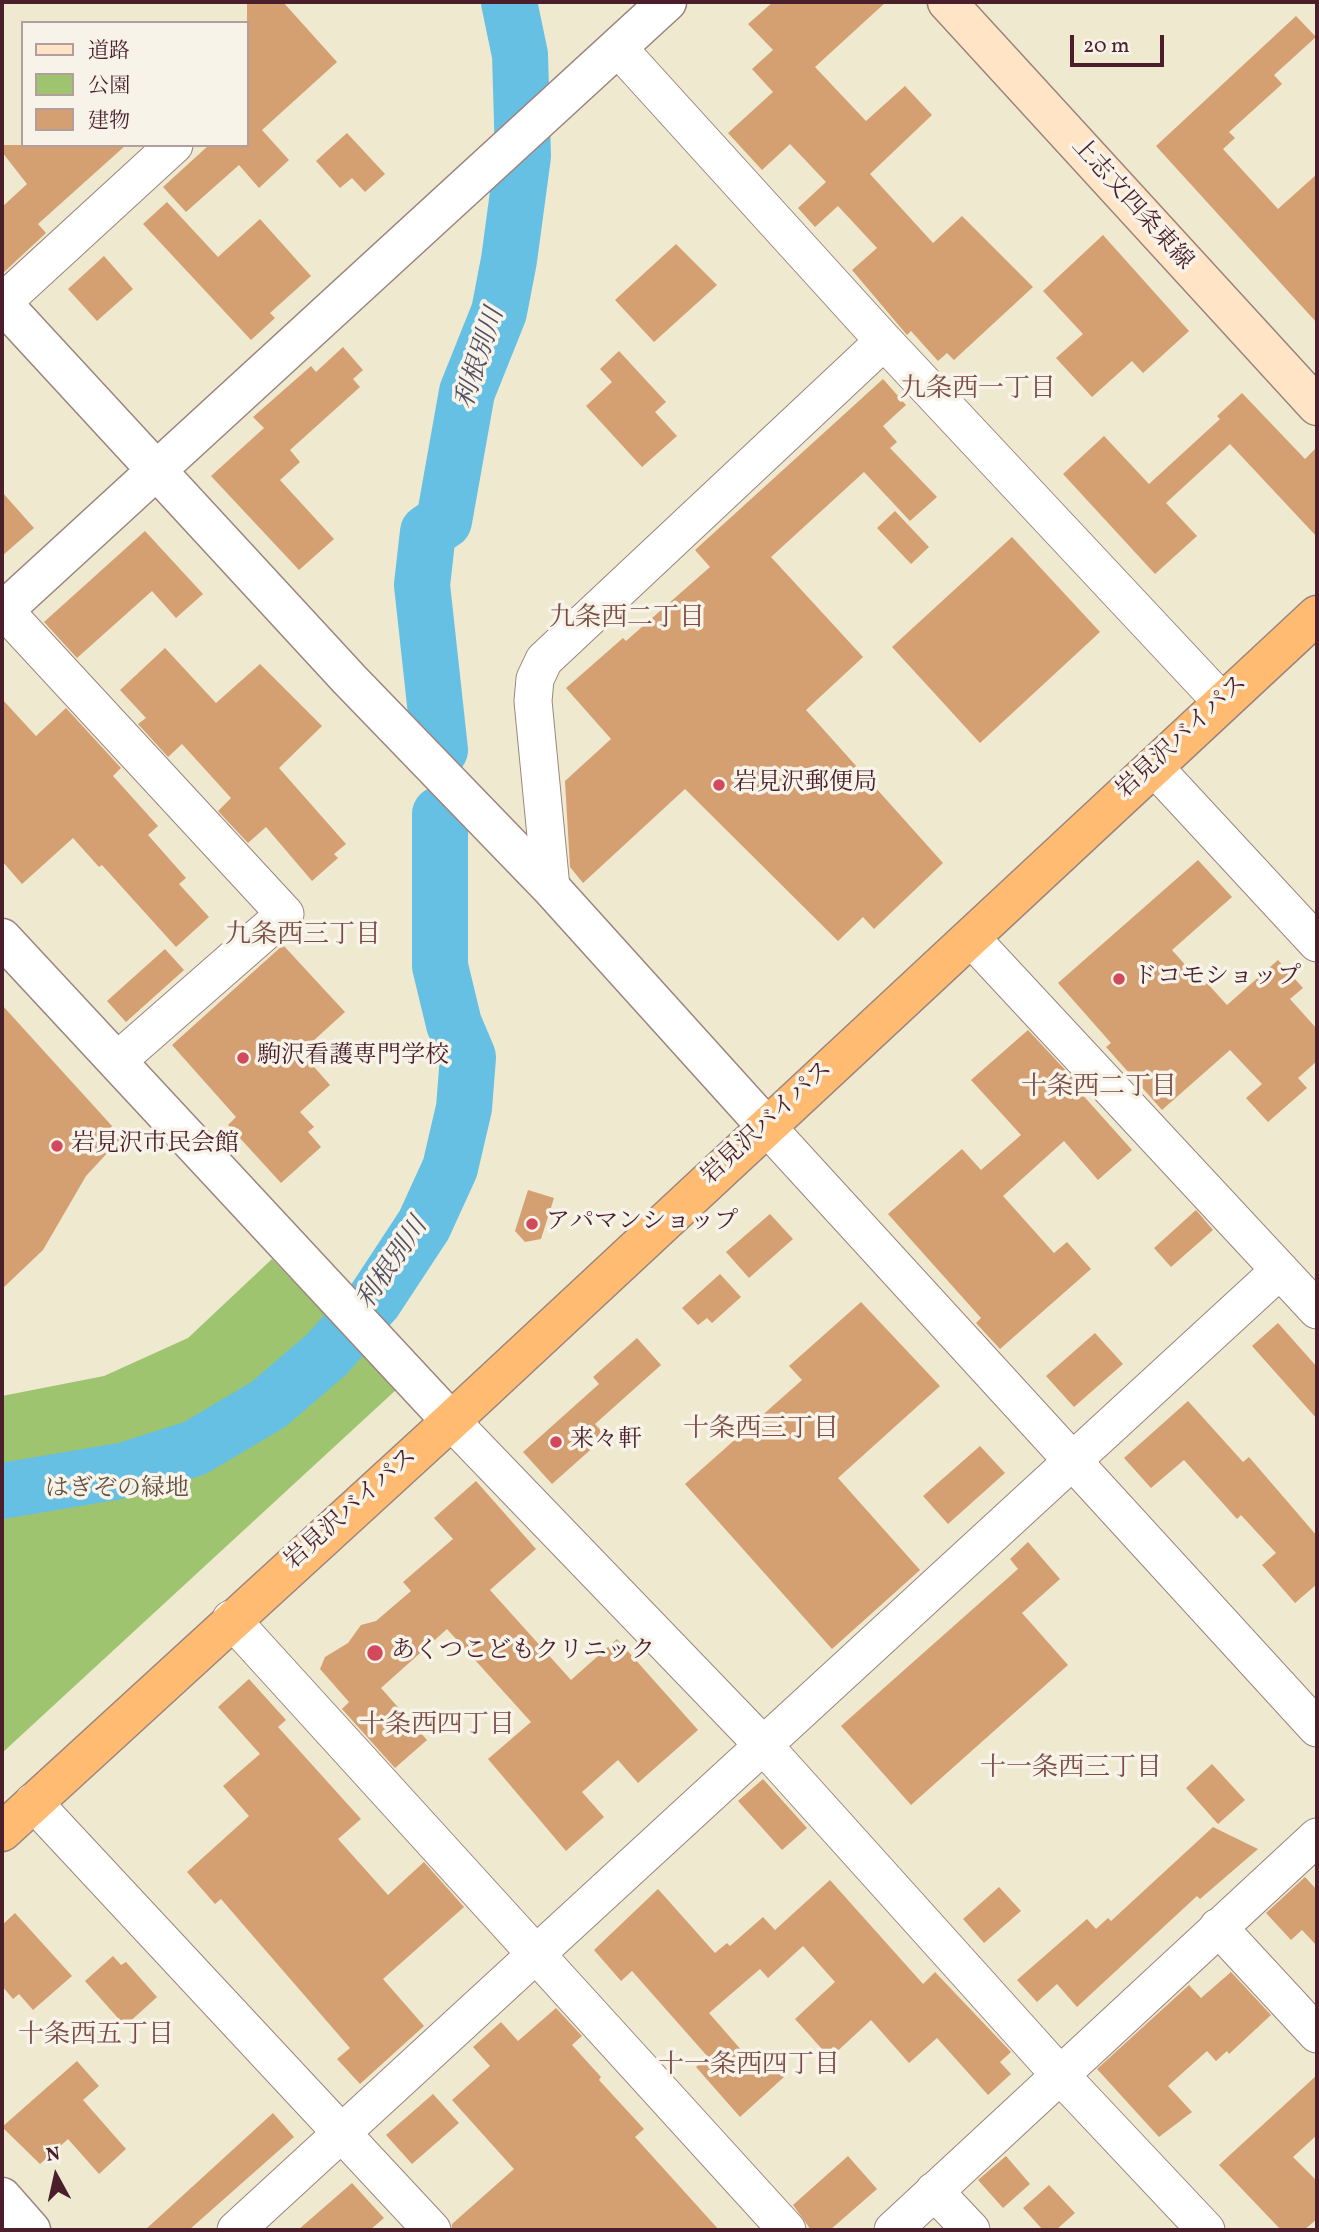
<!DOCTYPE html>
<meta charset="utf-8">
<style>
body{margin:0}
#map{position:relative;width:1319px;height:2232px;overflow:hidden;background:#efe9d0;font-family:Vollkorn,"Noto Serif JP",serif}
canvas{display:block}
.frame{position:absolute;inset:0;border:4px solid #4a1f2b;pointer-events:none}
.legend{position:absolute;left:21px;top:21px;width:228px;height:126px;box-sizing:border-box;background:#f7f3e8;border:2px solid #b29e9c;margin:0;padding:9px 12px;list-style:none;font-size:21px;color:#4a1f2b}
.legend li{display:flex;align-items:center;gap:14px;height:35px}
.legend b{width:35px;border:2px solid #b29e9c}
.north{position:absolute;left:21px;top:2141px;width:70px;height:70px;-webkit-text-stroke:5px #f7f3e8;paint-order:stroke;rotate:352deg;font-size:19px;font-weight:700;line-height:28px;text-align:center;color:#4a1f2b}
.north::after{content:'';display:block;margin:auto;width:24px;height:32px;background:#4a1f2b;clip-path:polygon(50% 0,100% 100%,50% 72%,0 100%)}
.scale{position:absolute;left:1070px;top:35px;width:94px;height:32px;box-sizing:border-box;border:4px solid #4a1f2b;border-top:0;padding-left:9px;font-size:21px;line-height:24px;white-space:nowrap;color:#4a1f2b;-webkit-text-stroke:5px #f7f3e8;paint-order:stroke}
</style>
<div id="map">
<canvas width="1319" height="2232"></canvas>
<div class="frame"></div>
<ul class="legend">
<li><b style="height:9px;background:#ffe4c6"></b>道路</li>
<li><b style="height:19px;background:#9fc46f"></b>公園</li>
<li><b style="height:19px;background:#d49f71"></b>建物</li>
</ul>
<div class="north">N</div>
<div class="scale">20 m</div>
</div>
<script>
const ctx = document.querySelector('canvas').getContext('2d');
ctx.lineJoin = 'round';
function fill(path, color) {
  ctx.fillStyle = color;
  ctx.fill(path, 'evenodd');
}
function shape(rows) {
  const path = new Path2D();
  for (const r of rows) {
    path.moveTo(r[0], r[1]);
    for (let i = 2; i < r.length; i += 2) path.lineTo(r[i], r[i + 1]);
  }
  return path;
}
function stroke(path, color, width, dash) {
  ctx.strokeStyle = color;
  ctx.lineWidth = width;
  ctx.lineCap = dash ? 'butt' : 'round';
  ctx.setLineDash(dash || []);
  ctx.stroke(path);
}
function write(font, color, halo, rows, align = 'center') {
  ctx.font = font + ' Vollkorn,"Noto Serif JP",serif';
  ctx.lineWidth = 7;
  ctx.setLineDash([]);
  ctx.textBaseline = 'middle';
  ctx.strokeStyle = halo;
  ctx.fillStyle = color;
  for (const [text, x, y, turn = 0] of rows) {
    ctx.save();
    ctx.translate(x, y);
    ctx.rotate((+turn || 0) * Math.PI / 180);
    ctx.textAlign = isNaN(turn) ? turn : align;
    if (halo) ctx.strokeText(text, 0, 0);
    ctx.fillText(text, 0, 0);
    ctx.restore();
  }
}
fill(shape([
 [272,1259,397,1389,2,1753,2,1396,104,1376,188,1338]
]), '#9fc46f');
stroke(shape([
 [440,750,422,585,428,532,444,521,467,392,499,312,509,260,523,156,520,55,509,2],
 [2,1491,126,1470,195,1448,269,1404,327,1354,374,1301,424,1225,450,1168,464,1108,468,1057,454,1024,440,966,440,814]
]), '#66c0e3', 56);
fill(shape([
 [247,2,283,2,337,62,262,130,289,160,259,188,239,165,186,212,163,187,209,145,247,145],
 [773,2,886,2,815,67,866,121,905,86,932,115,870,174,933,243,962,216,1033,287,954,360,947,353,938,361,911,331,907,335,852,270,877,248,838,206,815,227,798,208,826,182,790,144,762,170,728,133,773,92,752,69,773,50,748,24],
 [1296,16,1316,37,1274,75,1282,84,1229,132,1235,138,1223,149,1278,209,1317,174,1317,323,1156,146],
 [347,133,385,174,365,192,352,178,340,188,316,161],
 [2,145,126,145,38,224,46,233,2,274,2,207,27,184,2,152],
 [167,202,218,257,260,219,311,276,270,313,275,318,251,340,143,224],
 [1103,235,1189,331,1143,373,1132,361,1092,397,1056,358,1083,334,1043,291],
 [676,244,717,285,654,342,615,300],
 [104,256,133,289,97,321,68,289],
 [343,347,363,370,353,379,360,387,290,450,300,462,280,480,334,539,299,570,211,476,264,428,253,417,311,366,316,372],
 [619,351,666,402,655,412,677,436,642,467,586,406,612,382,600,369],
 [883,379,906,405,883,426,897,442,890,448,937,497,910,521,864,472,771,557,863,657,806,710,943,863,874,929,863,917,838,941,685,789,583,883,570,867,565,781,611,739,566,688,623,638,626,641,710,567,695,550],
 [1242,393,1305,459,1317,447,1317,537,1230,444,1166,503,1197,536,1155,574,1063,474,1104,436,1149,484,1220,419,1217,416],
 [2,492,34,528,2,556],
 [895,511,929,547,911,564,877,528],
 [145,531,203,594,176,618,152,591,77,658,44,622],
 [1012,537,1100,632,980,743,892,647],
 [165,648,216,703,260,664,322,726,279,768,346,844,334,854,338,858,312,881,266,827,248,843,218,811,231,798,182,744,168,757,138,724,146,718,120,690],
 [2,699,36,736,66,708,121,768,113,776,158,826,148,835,186,878,179,884,209,917,176,947,102,865,99,867,73,838,22,884,2,861],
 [1198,860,1232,897,1172,950,1204,986,1207,983,1227,1005,1278,960,1303,988,1290,999,1317,1029,1317,1061,1298,1078,1307,1088,1268,1122,1246,1098,1262,1084,1230,1050,1162,1110,1106,1047,1111,1043,1058,983],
 [283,945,345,1012,301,1052,330,1085,300,1112,314,1127,308,1132,321,1147,281,1183,228,1125,236,1117,172,1045],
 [165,949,184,970,126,1022,107,1001],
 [2,1005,122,1137,86,1176,43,1250,2,1289],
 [1028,1030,1083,1089,1080,1092,1132,1150,1098,1180,1064,1141,1003,1196,1054,1253,1067,1242,1091,1269,1000,1349,976,1323,981,1318,888,1214,962,1149,981,1170,1021,1135,971,1080],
 [528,1190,554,1198,541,1239,525,1242,515,1231],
 [1196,1210,1213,1230,1171,1267,1154,1248],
 [770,1214,793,1239,749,1278,726,1252],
 [720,1274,741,1297,712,1323,707,1318,698,1325,682,1308],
 [861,1302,940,1386,838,1478,920,1570,832,1649,685,1484,802,1380,789,1366],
 [1278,1323,1317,1367,1317,1419,1252,1346],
 [1095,1333,1123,1364,1074,1407,1046,1376],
 [637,1338,661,1365,595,1424,606,1436,552,1484,523,1452,599,1384,593,1377],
 [1188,1401,1243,1462,1249,1457,1317,1536,1317,1584,1295,1603,1262,1565,1276,1553,1241,1515,1237,1519,1184,1460,1151,1488,1124,1458],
 [980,1446,1005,1473,948,1524,923,1496],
 [476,1481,536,1549,490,1590,571,1680,617,1639,698,1730,638,1783,618,1760,582,1792,604,1817,566,1851,488,1759,531,1722,447,1629,381,1688,427,1740,395,1768,342,1709,349,1702,320,1669,325,1657,348,1643,361,1625,376,1621,411,1591,403,1582,453,1539,434,1518],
 [1028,1542,1060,1579,1022,1613,1068,1665,911,1805,841,1726,1018,1569,1010,1559],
 [249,1679,286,1720,278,1727,361,1819,338,1839,388,1895,424,1862,464,1907,383,1979,424,2026,360,2084,337,2059,350,2048,221,1899,215,1904,187,1872,249,1816,223,1786,260,1754,218,1707],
 [1212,1764,1245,1800,1218,1824,1186,1788],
 [763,1779,807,1828,782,1850,738,1801],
 [1213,1827,1258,1849,1200,1899,1197,1896,1077,2007,1057,1984,1037,2002,1017,1980,1087,1919,1096,1929,1108,1918,1111,1921],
 [1305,1877,1317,1890,1317,1946,1302,1930,1291,1940,1266,1913],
 [830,1880,923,1984,935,1972,1011,2052,1000,2062,1011,2074,988,2095,937,2038,909,2063,871,2020,830,2058,795,2019,835,1982,803,1946,768,1978,760,1969,709,2013,750,2060,760,2050,784,2077,740,2117,696,2067,708,2057,632,1971,621,1981,594,1950,658,1889,715,1953,727,1943,730,1946,763,1917,775,1930],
 [999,1887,1021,1911,984,1943,963,1919],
 [15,1913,72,1976,33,2010,19,1994,13,1999,2,1986,2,1925],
 [113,1956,121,1965,126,1962,157,1997,125,2026,85,1981],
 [1231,1972,1271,2015,1229,2054,1227,2051,1216,2061,1207,2051,1168,2086,1192,2112,1159,2137,1097,2069,1189,1985,1201,1998],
 [556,2008,582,2036,572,2045,601,2077,599,2080,644,2129,635,2137,719,2230,452,2230,452,2224,514,2169,452,2100,490,2066,473,2047,501,2022,518,2041],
 [77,2061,99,2086,83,2100,126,2149,99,2174,68,2139,40,2164,2,2127],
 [1317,2075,1317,2135,1293,2157,1317,2181,1317,2219,1304,2230,1281,2230,1219,2165],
 [433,2094,459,2123,412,2164,386,2135],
 [273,2113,294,2137,189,2230,145,2230],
 [848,2156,877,2189,830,2230,811,2230,793,2205],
 [1006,2156,1030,2184,1003,2208,978,2180],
 [352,2183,384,2218,370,2230,298,2230],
 [1049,2185,1075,2213,1056,2230,1043,2230,1023,2208]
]), '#d49f71');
const minor = shape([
 [618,48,884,341,1222,702],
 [2,303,174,145],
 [4,610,285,914,117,1061],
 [1153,766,1317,943],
 [551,888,533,701,535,679,544,660,884,341],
 [971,938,1317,1310],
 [766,1126,1317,1728],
 [451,1421,764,1746,1061,2076,1206,2230],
 [231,1619,787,2230],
 [33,1802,432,2230],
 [1218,1927,1317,2034],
 [934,2191,971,2230],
 [236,2230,1280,1270],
 [893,2230,1317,1837]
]);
const tertiary = shape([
 [2,303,349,679,551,888,766,1126],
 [2,612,667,2],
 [2,938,451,1421],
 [2,2197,31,2230]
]);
const secondary = shape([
 [947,2,1317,406]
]);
const trunk = shape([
 [2,1832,451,1421,1317,615]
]);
stroke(minor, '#9c847e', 39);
stroke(tertiary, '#9c847e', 41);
stroke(secondary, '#9c847e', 41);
stroke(trunk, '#9c847e', 41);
stroke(minor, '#fff', 37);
stroke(tertiary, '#fff', 38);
stroke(secondary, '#ffe4c6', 38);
stroke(trunk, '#ffbb71', 38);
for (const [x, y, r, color] of [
 [719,785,7,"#d1495b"],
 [1119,979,7,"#d1495b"],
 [243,1058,7,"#d1495b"],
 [57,1146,7,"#d1495b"],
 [532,1224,7,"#d1495b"],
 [556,1442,7,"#d1495b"],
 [375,1653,9,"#d1495b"]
]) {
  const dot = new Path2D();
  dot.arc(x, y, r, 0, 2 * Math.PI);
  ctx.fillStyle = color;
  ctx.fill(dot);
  stroke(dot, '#f7f3e8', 2.5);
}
write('24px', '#4a1f2b', '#f7f3e8', [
 ["上志文四条東線",1131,205,48],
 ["岩見沢バイパス",1183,738,-43],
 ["岩見沢バイパス",768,1124,-43],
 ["岩見沢バイパス",352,1510,-42]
]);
write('24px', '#4a1f2b', '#f7f3e8', [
 ["岩見沢郵便局",733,785],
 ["ドコモショップ",1133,979],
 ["駒沢看護専門学校",257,1058],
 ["岩見沢市民会館",71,1146],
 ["アパマンショップ",546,1224],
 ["来々軒",570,1442],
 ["あくつこどもクリニック",391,1653]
], 'left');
write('24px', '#64513f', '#f7f3e8', [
 ["はぎぞの緑地",117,1491]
]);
write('italic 26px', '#524f62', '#f7f3e8', [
 ["利根別川",482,359,-72],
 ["利根別川",394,1265,-56]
]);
write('26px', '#7a4c44', '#f7f3e8', [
 ["九条西一丁目",978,391],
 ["九条西二丁目",627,620],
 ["九条西三丁目",303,937],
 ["十条西二丁目",1099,1089],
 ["十条西三丁目",761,1431],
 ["十条西四丁目",437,1727],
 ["十一条西三丁目",1071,1770],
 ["十条西五丁目",96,2037],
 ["十一条西四丁目",749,2067]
]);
</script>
